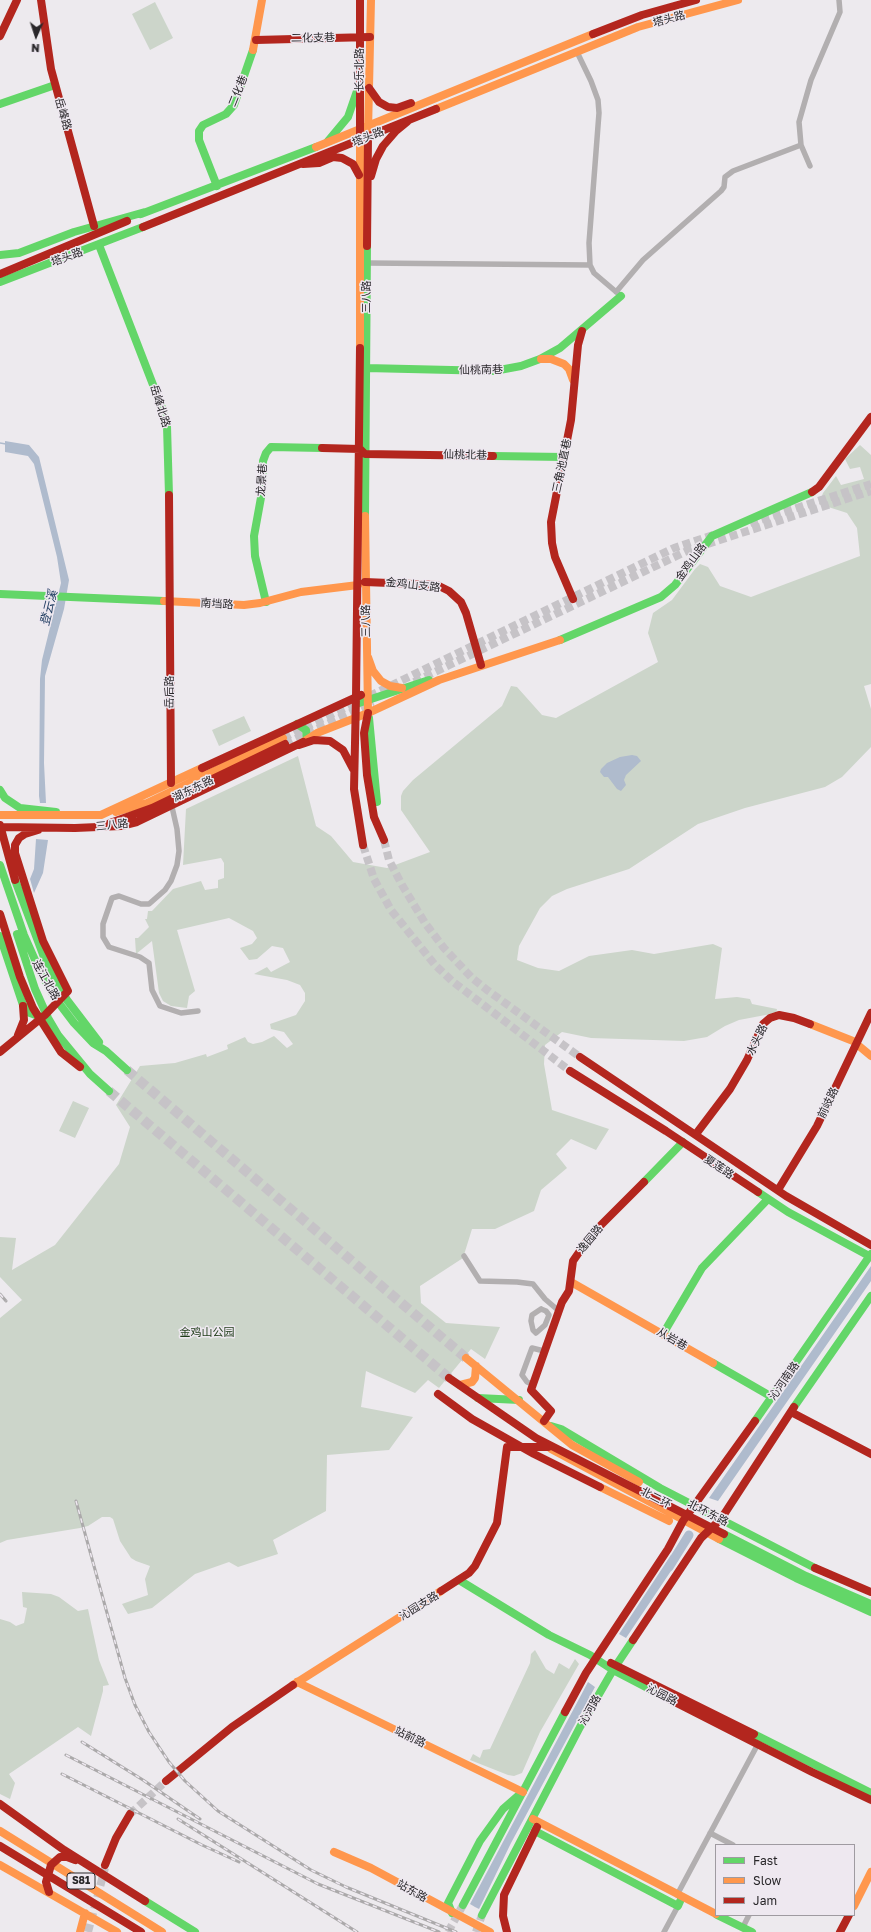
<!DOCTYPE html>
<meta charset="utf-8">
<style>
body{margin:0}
#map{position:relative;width:871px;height:1932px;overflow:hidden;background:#edeaee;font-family:"Golos Text",sans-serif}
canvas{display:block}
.legend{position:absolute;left:715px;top:1844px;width:140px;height:72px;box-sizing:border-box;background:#eee8f0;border:1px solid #9f9ba1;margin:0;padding:5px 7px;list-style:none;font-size:12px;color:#29272a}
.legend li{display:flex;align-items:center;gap:8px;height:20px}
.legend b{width:20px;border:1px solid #9f9ba1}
.north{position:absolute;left:16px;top:16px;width:40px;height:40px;-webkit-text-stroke:3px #eee8f0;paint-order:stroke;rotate:183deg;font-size:11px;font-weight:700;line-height:16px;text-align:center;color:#29272a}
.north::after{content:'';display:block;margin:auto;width:14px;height:18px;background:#29272a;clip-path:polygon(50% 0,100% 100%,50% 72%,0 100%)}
</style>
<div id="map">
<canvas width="871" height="1932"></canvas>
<ul class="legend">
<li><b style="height:5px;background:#63d668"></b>Fast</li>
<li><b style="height:5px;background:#ff974d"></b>Slow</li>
<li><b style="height:5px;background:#b3261e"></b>Jam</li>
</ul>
<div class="north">N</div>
</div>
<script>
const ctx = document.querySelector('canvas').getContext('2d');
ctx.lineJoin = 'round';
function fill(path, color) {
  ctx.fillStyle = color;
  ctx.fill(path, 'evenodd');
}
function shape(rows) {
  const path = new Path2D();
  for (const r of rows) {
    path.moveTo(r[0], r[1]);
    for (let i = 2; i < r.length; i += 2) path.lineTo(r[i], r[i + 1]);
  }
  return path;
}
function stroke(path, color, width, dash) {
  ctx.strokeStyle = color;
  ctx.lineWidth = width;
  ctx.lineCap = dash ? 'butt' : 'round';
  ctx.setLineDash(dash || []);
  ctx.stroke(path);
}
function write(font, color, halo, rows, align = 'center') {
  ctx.font = font + ' "Golos Text","Noto Sans SC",sans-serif';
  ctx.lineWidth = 3;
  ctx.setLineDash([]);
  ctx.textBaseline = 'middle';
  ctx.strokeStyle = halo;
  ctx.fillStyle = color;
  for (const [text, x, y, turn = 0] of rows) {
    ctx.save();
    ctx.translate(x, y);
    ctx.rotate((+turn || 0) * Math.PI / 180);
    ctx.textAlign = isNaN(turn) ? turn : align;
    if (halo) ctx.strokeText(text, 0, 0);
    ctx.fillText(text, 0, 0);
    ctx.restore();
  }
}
fill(shape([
 [155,2,173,38,150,50,132,14],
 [860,445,871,455,871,684,864,686,871,709,871,747,842,777,825,787,745,808,698,824,629,869,567,889,552,896,540,908,519,946,517,960,538,968,559,971,589,956,632,950,654,954,713,944,722,948,715,999,737,997,750,999,752,1004,777,1009,776,1013,739,1020,725,1026,707,1037,684,1041,591,1038,562,1032,545,1045,544,1064,552,1110,609,1129,596,1150,571,1139,556,1154,567,1168,541,1190,534,1211,495,1229,472,1229,463,1258,420,1286,421,1303,446,1323,500,1327,485,1359,471,1349,439,1388,428,1380,415,1393,366,1371,361,1407,413,1417,389,1450,327,1455,326,1511,273,1540,278,1554,238,1567,229,1562,195,1574,152,1608,128,1614,122,1604,148,1595,145,1579,150,1566,136,1561,131,1558,120,1541,113,1519,110,1517,102,1517,88,1526,80,1528,7,1540,0,1543,0,1318,22,1300,0,1277,0,1237,16,1238,12,1270,55,1245,119,1164,130,1127,116,1105,140,1066,175,1063,206,1054,207,1057,228,1049,227,1045,245,1037,248,1042,253,1044,262,1042,274,1036,287,1048,293,1044,284,1032,271,1029,270,1024,296,1015,305,1001,305,993,300,985,287,980,254,974,267,967,271,972,290,962,283,948,272,946,257,959,249,960,240,948,252,944,257,938,253,931,229,918,177,930,195,991,189,996,187,1008,171,1006,163,1001,159,993,152,941,136,954,135,938,138,938,149,927,145,919,147,919,148,911,152,911,173,889,201,881,205,890,218,888,218,880,224,878,224,863,221,858,183,865,186,809,298,756,316,826,331,836,353,862,387,868,430,852,401,810,401,796,403,791,413,780,502,706,511,686,517,687,542,715,556,718,658,662,648,633,653,613,672,600,695,569,700,564,708,567,720,586,751,597,860,556,857,528,847,513,819,504,823,493,836,476,841,485,864,479,860,467,850,469,845,459],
 [244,716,251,731,219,746,212,730],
 [73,1101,89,1108,75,1138,59,1131],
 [22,1592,51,1594,59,1597,78,1611,88,1609,99,1660,109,1685,103,1686,103,1691,91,1736,78,1727,9,1774,15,1783,10,1799,0,1794,0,1619,10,1622,16,1626,24,1623,27,1608,23,1607],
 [535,1650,546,1669,554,1674,559,1663,569,1669,575,1659,579,1664,540,1732,522,1773,514,1776,508,1775,470,1760,473,1754,480,1758,483,1750,490,1749,530,1663,531,1654]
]), '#ccd5ca');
fill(shape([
 [5,441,29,445,39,457,69,580,64,609,45,676,44,763,46,803,40,803,39,796,40,679,42,660,61,583,57,557,34,464,28,456,5,452],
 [632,755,637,756,641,761,626,775,624,780,626,785,621,791,617,789,608,777,604,777,600,772,601,769,607,763,620,757],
 [36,839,48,840,43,873,34,893,30,879,34,869],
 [871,1266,871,1281,718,1501,709,1498],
 [671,1555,679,1559,626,1638,619,1634],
 [588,1682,595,1687,511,1843,479,1909,475,1907,470,1904]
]), '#afbbcd');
stroke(shape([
 [0,443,6,444]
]), '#afbbcd', 1.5);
stroke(shape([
 [669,1567,689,1535]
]), '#afbbcd', 9);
stroke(shape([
 [750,523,871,484],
 [414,682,689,550,871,491],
 [283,738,674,548,716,534],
 [285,744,373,702],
 [130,1814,166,1781],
 [88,1932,105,1868],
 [448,1932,463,1905],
 [476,1932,482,1915]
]), '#c6c3c7', 8, [8, 4]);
stroke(shape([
 [384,840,389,860,402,885,425,923,444,948,472,978,487,990,580,1057],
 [363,845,374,879,391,910,435,965,452,981,570,1071]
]), '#c6c3c7', 8, [8, 4]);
stroke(shape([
 [127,1070,466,1358],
 [109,1091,449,1378]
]), '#c6c3c7', 10, [10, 5]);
stroke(shape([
 [577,52,591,81,598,100,599,113,589,243,590,265,594,273,621,296],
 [810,166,801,145,799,122,811,80,840,12,839,0],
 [367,263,590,265],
 [616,292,643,260,721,191,724,187,725,177,733,171,801,145],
 [172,807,177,829,179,851,177,865,171,881,165,890,149,904,141,904,119,896,112,898,103,924,103,937,109,947,140,957,149,963,152,990,160,1006,181,1013,198,1011],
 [464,1256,480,1281,517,1282,533,1284,545,1299,559,1311],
 [541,1309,546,1311,549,1315,545,1325,536,1333,533,1330,531,1321,532,1315,541,1309],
 [532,1384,527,1382,522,1375,532,1348,544,1351],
 [710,1833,733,1845],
 [677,1895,759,1742],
 [743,1927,749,1915],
 [664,1932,678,1906]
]), '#b2afb0', 5.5);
stroke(shape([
 [0,104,55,85],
 [328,141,348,117,357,91],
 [217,186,199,140,199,131,203,125,226,114,234,105,253,50],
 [141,214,316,147],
 [99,245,162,408,167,426,169,495],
 [0,255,19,253,74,232,145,212],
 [0,282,143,227],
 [366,368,494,371,521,366,540,359,560,348,621,296],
 [493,456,564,457],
 [365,516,367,246],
 [0,594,164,601],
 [266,602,255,556,254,536,262,492,263,461,266,453,271,447,322,448],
 [560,640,661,597,675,585,712,536,812,492],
 [356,704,429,680],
 [369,718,377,802],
 [297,724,306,730,307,740],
 [0,790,5,798,20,808,56,812],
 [0,865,24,935,39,969,55,998,74,1023,93,1043,106,1051,127,1070],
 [15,880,47,965,67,1000,99,1042],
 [17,934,35,989,48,1018,58,1035,90,1074,109,1091],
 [0,936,23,1005,30,1013,41,1017],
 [644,1182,683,1142],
 [758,1192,788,1212,871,1257],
 [663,1334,702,1268,768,1199],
 [713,1363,772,1397],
 [478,1398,519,1400],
 [794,1407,871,1296],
 [755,1421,871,1254],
 [551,1426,561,1429,660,1488,815,1568],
 [724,1534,806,1576,871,1604],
 [719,1539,796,1578,871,1612],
 [459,1580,549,1635,590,1655,613,1670,659,1694],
 [754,1734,871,1793],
 [535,1831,678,1906,682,1897],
 [145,1901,195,1932],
 [463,1905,565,1712],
 [452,1913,448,1903,480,1841,503,1809,519,1795],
 [482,1915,580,1727,613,1670,633,1640],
 [717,1915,752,1932]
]), '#63d668', 8);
stroke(shape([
 [253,50,262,0],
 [436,109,638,27,738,0],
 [368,131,371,0],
 [360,140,360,348],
 [316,147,593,34],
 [541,359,551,359,564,364,569,369,573,380],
 [164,601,244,605,260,603,301,592,358,585],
 [368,657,373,671,381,681,390,686,402,688],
 [368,713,439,680,560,640],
 [303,742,317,733,368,713,365,516],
 [116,812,147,803,283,738],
 [0,815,101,815,202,768],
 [810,1024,853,1041,871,1056],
 [571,1282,713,1363],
 [466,1358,572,1445,639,1482],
 [460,1385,472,1382,475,1378,476,1366],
 [551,1449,719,1539],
 [600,1487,669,1521],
 [297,1682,523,1792],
 [293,1685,441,1591],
 [533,1819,716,1914],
 [0,1831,162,1932],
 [334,1852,371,1868,490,1932],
 [0,1865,117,1932],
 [854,1906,871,1872],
 [80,1932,85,1913]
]), '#ff974d', 8);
stroke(shape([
 [41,0,51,69,94,226],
 [360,0,360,133],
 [593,34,642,15,696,0],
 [0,36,17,0],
 [256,40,370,37],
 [369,88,379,102,388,107,397,108,411,103],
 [303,164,319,163,333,157,342,158,353,164,359,175],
 [371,176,376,159,383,146,396,131,407,122],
 [143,227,436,109],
 [367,246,368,137],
 [0,274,127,221],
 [322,448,360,449,365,454,493,456],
 [812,492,819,487,871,417],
 [169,495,171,783],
 [365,582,437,585,449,591,461,602,466,613,481,665],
 [573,599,555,557,552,543,551,522,571,420,578,345,582,331],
 [356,697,360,348],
 [356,697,354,789,363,845],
 [368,713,364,733,367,775,374,817,384,840],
 [299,745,314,740,330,741,343,750,353,769],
 [202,768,361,695],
 [110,823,152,808,285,744],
 [0,825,15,880],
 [0,827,75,828,121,826,137,822,303,742],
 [0,914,20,977,33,1008,61,1052,80,1067],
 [18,1035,24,1020,23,1006],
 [0,1052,45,1015,68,991,43,941,15,853,15,845,19,838,25,834,38,830],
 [580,1057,786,1196,871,1245],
 [570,1071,666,1131,758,1192],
 [696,1134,730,1089,747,1060,763,1024,770,1018,779,1015,794,1018,810,1024],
 [778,1190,817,1126,871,1013],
 [449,1378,536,1438,724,1534],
 [438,1394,472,1419,534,1454,600,1487],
 [791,1412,871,1454],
 [544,1421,551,1411,531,1390,562,1302,569,1291,573,1261,591,1235,644,1182],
 [815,1568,871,1592],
 [441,1591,469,1573,475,1566,497,1523,507,1447,548,1447],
 [633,1640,701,1538,721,1519,794,1407],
 [611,1663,754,1734],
 [659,1694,812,1772,871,1800],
 [565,1712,586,1673,668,1549,683,1521,755,1421],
 [166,1781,232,1727,293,1685],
 [0,1804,64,1850,145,1901],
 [0,1846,141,1932],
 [105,1865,116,1838,130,1814],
 [49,1892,46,1882,51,1865,60,1857,67,1857,75,1860],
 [507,1932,503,1916,504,1895,537,1827],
 [840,1932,849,1915]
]), '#b3261e', 8);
const rail = shape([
 [0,1294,6,1301],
 [76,1501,125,1678,135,1705,149,1732,169,1762,185,1781,218,1811,311,1870,346,1887,456,1932],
 [82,1742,143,1780,200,1819],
 [66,1755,318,1884,439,1932],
 [62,1774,202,1845,239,1862],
 [178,1819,357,1932]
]);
stroke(rail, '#aba9aa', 3);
stroke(rail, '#eee8f0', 1.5, [4.5]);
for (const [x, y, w] of [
 [81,1881,28]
]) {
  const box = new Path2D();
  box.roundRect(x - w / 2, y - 8, w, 16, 3);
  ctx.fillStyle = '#eee8f0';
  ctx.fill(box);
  stroke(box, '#29272a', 1);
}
write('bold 10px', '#29272a', null, [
 ["S81",81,1881]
]);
write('11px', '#29272a', '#eee8f0', [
 ["塔头路",669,19,-15],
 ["二化支巷",313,38,-1],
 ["长乐北路",360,70,-90],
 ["二化巷",238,91,-68],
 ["岳峰路",63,114,74],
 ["塔头路",368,137,-22],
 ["塔头路",67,257,-20],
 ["三八路",367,297,-90],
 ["仙桃南巷",481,370,-1],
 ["岳峰北路",160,406,73],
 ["仙桃北巷",465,455,1],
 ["三角池直巷",562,466,-78],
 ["龙景巷",262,480,-86],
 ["金鸡山路",691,562,-54],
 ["金鸡山支路",413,585,6],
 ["南垱路",217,604,3],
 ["三八路",366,621,-91],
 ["岳后路",170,692,-90],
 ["湖东东路",193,789,-26],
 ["三八路",112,825,-6],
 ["连江北路",46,980,61],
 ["水头路",757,1040,-64],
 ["前岐路",828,1103,-64],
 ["夏莲路",719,1167,34],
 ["逸园路",590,1239,-50],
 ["从岩巷",672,1339,30],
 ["沁河南路",784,1381,-55],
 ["北二环",656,1498,27],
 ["北环东路",708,1513,27],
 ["沁园支路",419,1606,-32],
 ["沁园路",662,1695,27],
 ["沁河路",590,1710,-61],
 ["站前路",410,1737,26],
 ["站东路",412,1891,29]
]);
write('11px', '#1d3b17', '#eee8f0', [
 ["金鸡山公园",207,1333]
]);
write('italic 12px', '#223f62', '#eee8f0', [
 ["登云溪",49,608,-76]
]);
</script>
